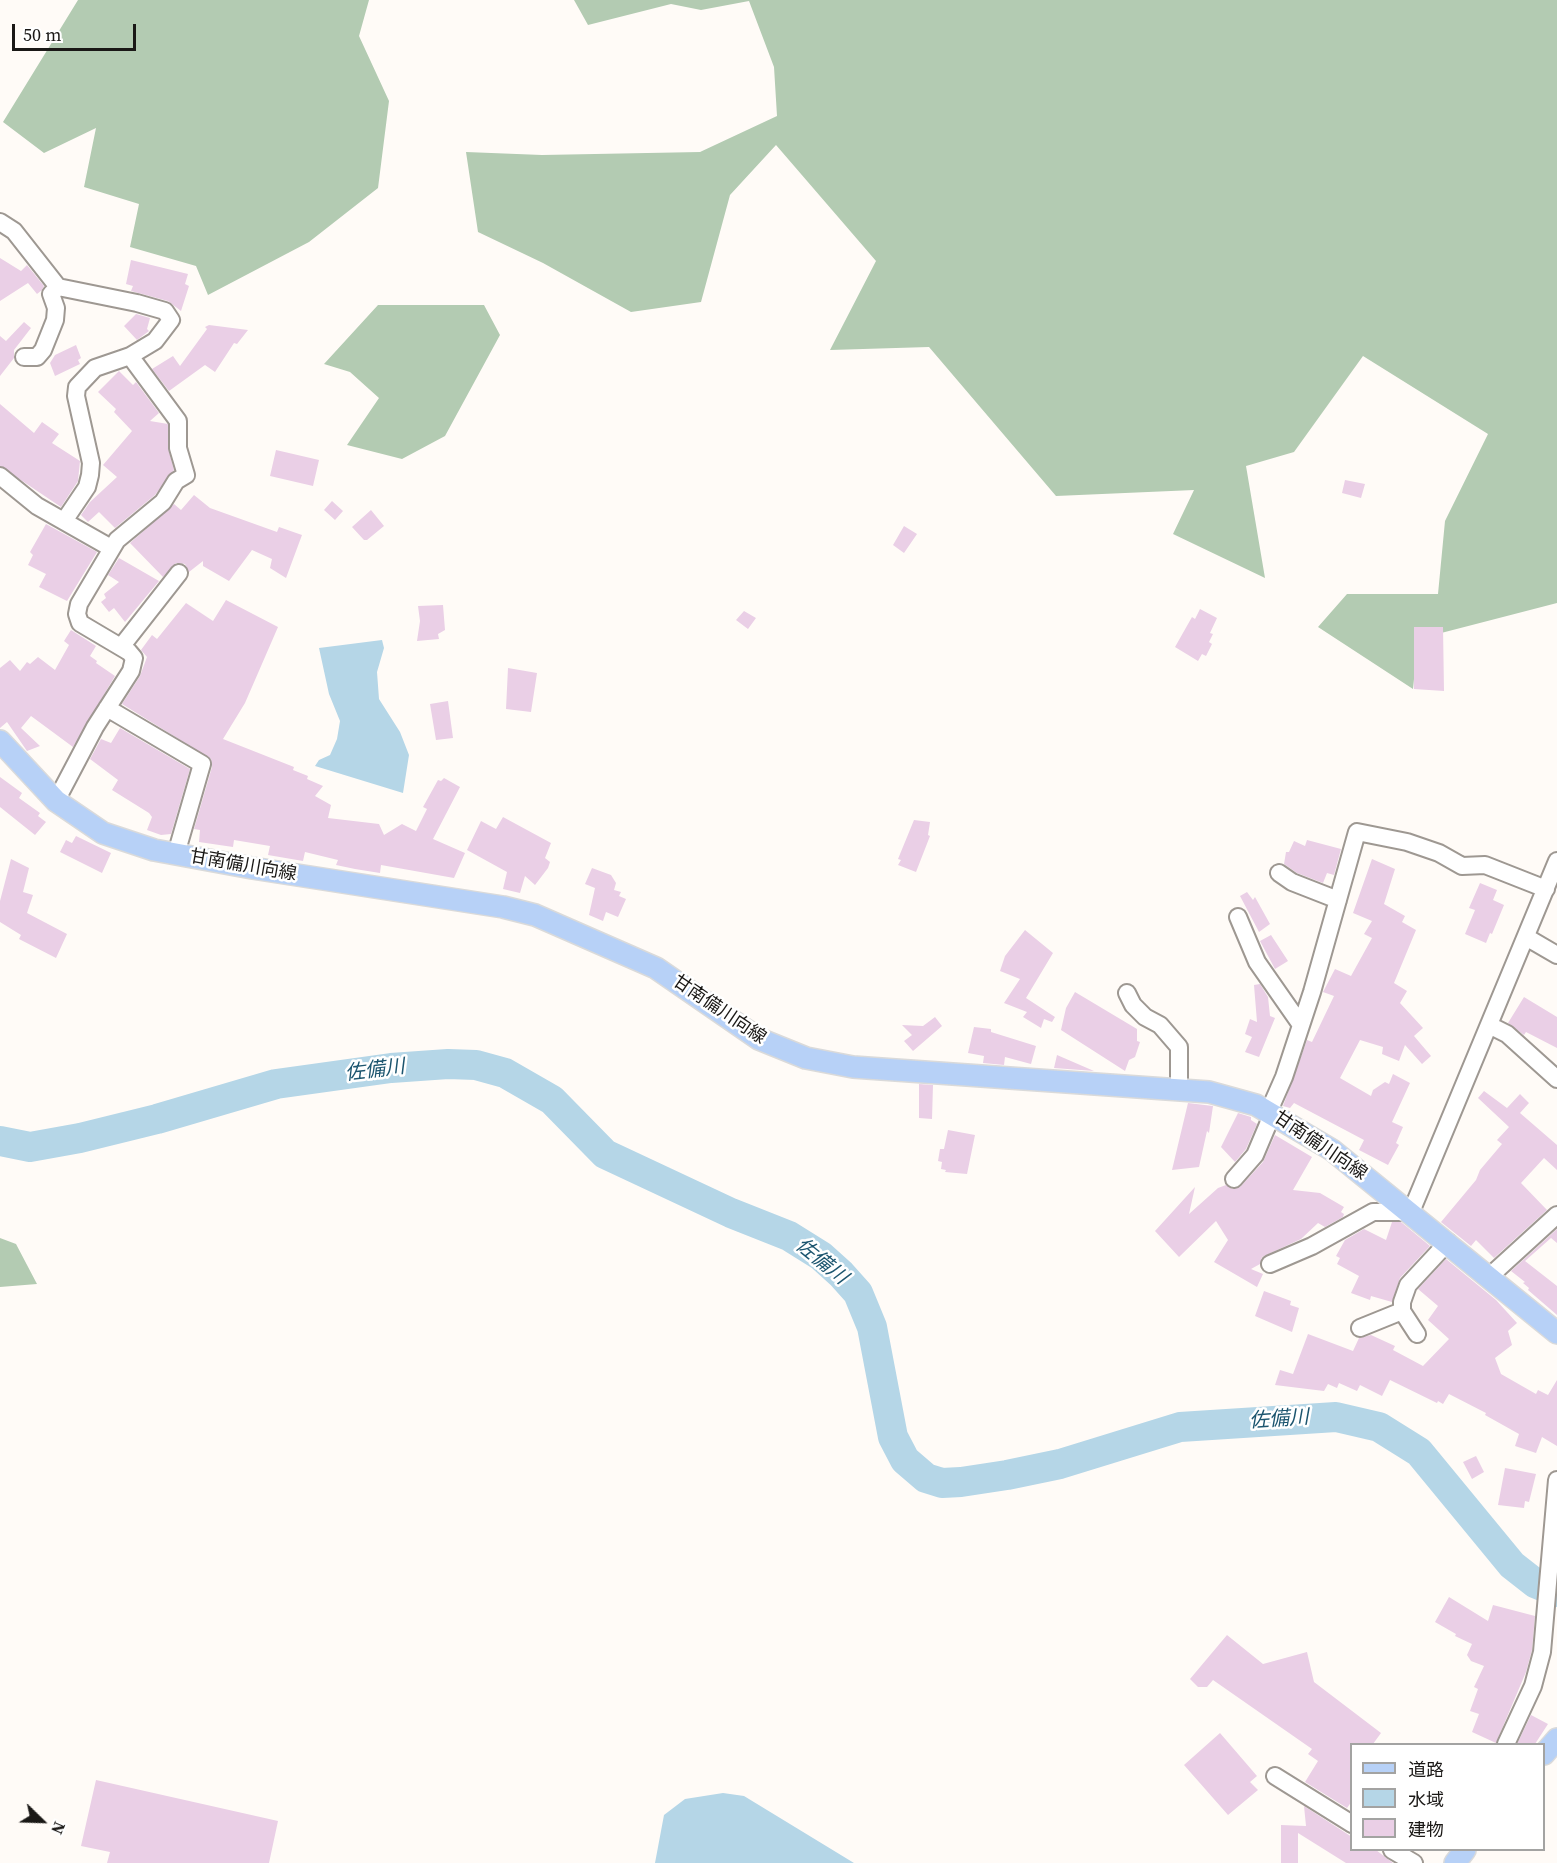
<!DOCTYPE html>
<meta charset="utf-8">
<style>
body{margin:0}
#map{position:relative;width:1557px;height:1863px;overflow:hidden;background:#fffbf7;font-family:"Source Serif 4","Noto Sans JP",serif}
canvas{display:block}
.legend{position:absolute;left:1350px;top:1743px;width:195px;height:108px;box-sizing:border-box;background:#fff;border:2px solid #a3a3a2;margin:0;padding:8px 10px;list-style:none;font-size:18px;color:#1a1816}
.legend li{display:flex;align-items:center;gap:12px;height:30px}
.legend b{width:30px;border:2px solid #a3a3a2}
.north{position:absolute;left:12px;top:1791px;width:60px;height:60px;-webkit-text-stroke:4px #fff;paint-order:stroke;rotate:113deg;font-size:16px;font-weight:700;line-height:24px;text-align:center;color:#1a1816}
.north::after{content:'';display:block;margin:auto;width:21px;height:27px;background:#1a1816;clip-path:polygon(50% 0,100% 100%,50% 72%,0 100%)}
.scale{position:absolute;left:12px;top:24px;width:124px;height:27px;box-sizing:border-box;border:3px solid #1a1816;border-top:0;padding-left:8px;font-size:18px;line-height:21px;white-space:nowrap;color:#1a1816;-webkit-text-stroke:4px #fff;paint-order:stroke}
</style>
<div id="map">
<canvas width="1557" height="1863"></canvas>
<ul class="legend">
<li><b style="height:8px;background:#b7d1f7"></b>道路</li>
<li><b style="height:16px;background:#b5d6e7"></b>水域</li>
<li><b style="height:16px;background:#eacfe6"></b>建物</li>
</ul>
<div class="north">N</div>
<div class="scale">50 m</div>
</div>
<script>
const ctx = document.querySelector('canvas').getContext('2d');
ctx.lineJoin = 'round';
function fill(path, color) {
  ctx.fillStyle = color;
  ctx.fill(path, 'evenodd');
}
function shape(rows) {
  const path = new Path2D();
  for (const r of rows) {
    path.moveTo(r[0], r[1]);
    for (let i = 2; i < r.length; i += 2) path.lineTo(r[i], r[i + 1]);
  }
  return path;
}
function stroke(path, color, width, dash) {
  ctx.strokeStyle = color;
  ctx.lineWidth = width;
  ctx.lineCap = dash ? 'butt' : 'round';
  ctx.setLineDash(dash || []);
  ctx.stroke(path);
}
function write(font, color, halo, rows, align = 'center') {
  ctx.font = font + ' "Source Serif 4","Noto Sans JP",serif';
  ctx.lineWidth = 5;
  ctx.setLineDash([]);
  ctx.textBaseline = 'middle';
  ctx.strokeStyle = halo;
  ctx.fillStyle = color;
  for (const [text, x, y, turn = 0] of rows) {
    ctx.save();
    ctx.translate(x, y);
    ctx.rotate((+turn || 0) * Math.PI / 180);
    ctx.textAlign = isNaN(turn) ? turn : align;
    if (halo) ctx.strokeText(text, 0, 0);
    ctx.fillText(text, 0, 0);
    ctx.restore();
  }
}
fill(shape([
 [78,0,369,0,359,36,389,101,378,188,309,242,208,295,196,266,130,247,139,204,84,187,96,128,44,153,3,122],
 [574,0,1557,0,1557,603,1418,639,1413,689,1318,627,1347,594,1438,594,1445,521,1488,434,1363,356,1294,452,1246,466,1265,578,1173,534,1194,490,1056,496,929,347,830,350,876,261,776,145,730,195,701,302,631,312,543,263,478,232,466,152,542,155,700,152,777,116,774,67,749,1,701,10,671,4,588,25],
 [378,305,484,305,500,335,445,436,402,459,347,445,379,398,350,372,324,364],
 [0,1238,16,1244,37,1284,0,1287]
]), '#b3cbb2');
fill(shape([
 [382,640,384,648,377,672,379,699,400,732,409,755,403,793,315,766,319,760,330,755,337,739,340,721,329,694,319,648],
 [723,1793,744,1796,854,1863,655,1863,664,1815,685,1799]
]), '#b5d6e7');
stroke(shape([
 [0,1141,30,1147,80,1138,157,1119,276,1084,391,1068,448,1064,476,1065,505,1073,552,1100,605,1154,731,1213,789,1236,821,1256,841,1274,858,1293,872,1327,893,1437,905,1460,926,1478,942,1483,961,1482,1007,1475,1060,1464,1180,1427,1336,1417,1379,1427,1419,1452,1512,1565,1535,1583,1557,1592]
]), '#b5d6e7', 30);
fill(shape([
 [0,258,21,271,27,265,44,286,42,290,37,294,28,283,0,301],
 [131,260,188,274,185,284,189,286,181,311,168,301,131,291,133,286,126,284],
 [136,314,150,318,147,329,149,331,137,340,124,326],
 [24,322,31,328,14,350,14,358,0,376,0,336,6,341],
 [209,325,248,330,237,344,234,343,215,372,205,365,169,391,152,369,173,356,180,366,207,329,205,327],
 [76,345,81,358,78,360,80,364,55,376,50,363,55,355],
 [119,371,133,385,136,382,159,413,150,421,168,424,168,448,174,470,155,495,115,528,99,512,88,522,81,515,90,502,117,477,103,465,132,431,114,412,116,409,98,392],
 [0,404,34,433,42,422,59,434,52,443,80,461,78,481,61,507,0,466],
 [276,450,319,460,313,486,270,476],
 [1345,480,1365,484,1361,498,1342,493],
 [194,495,210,508,277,532,279,527,302,535,286,578,270,568,272,559,252,550,229,581,203,566,203,561,189,572,185,564,176,563,163,577,130,543,174,504,181,510],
 [332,501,343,511,335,520,324,510],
 [371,510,384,526,367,540,364,540,352,527],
 [46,524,97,552,67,601,39,587,46,574,28,565,33,555,30,552],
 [904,526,917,534,904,553,893,545],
 [119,558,159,581,125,622,114,608,109,612,101,602,106,598,104,594,119,582,108,575],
 [226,600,278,627,245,703,223,739,294,767,293,770,308,776,307,779,323,786,315,796,331,805,328,818,379,824,384,835,402,824,416,831,427,809,423,807,438,780,441,781,444,778,460,787,433,839,465,853,454,878,381,865,380,873,355,869,336,865,338,860,305,852,303,861,268,855,270,846,234,840,233,847,199,842,200,830,194,829,212,767,211,759,122,704,140,676,147,657,141,650,152,635,157,639,186,603,213,621],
 [443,605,445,630,438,634,439,639,417,641,420,621,418,606],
 [1200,609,1217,618,1210,633,1213,634,1209,642,1212,644,1206,656,1202,654,1198,661,1175,647,1192,617,1195,619],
 [744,611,756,618,748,629,736,620],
 [1414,627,1443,627,1444,691,1414,689],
 [71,630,96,646,90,656,97,661,96,663,115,676,73,747,31,716,21,728,40,746,27,751,7,722,0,728,0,668,10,660,20,671,27,662,30,664,38,657,55,670,69,645,64,641],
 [508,668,537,673,531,712,506,709],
 [448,701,453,738,436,740,430,704],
 [120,728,190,769,171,834,161,835,147,830,152,817,149,813,112,790,118,780,90,759,101,739,111,743],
 [0,777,22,793,19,798,40,813,38,816,46,822,35,835,0,807],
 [503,817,551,843,545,858,550,862,548,868,535,885,525,876,520,893,503,889,507,872,467,850,481,821,496,829],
 [914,820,930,822,928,835,930,836,916,872,898,865,901,860,898,859],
 [76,836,111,853,102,873,60,852,66,840,72,843],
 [1307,840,1341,849,1334,875,1327,873,1323,883,1297,873,1284,864,1286,852,1289,852,1294,841,1305,846],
 [11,859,29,868,23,892,33,895,27,913,67,934,56,958,19,939,21,935,0,922,0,901],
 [1372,859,1395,869,1384,904,1405,916,1402,922,1416,930,1394,983,1407,991,1400,1003,1423,1028,1414,1036,1431,1056,1422,1064,1405,1045,1399,1061,1382,1054,1383,1047,1360,1040,1340,1078,1371,1096,1373,1090,1385,1082,1389,1084,1393,1074,1410,1083,1392,1122,1403,1127,1396,1143,1399,1145,1388,1165,1359,1150,1364,1140,1294,1103,1290,1108,1283,1106,1307,1040,1312,1042,1334,996,1323,992,1335,969,1351,976,1372,938,1364,934,1372,921,1353,913],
 [592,868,611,875,616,883,614,890,621,892,619,896,626,899,618,917,606,912,603,921,589,915,595,888,585,884],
 [1480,883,1497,890,1493,900,1504,905,1492,934,1490,933,1486,943,1465,934,1475,910,1469,908],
 [1247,892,1253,900,1255,897,1270,924,1259,932,1240,896],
 [1025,930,1053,953,1026,998,1055,1017,1052,1022,1044,1019,1041,1028,1023,1017,1027,1012,1004,1003,1020,979,1000,971,1005,956],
 [1271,935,1288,961,1275,969,1260,941],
 [1260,984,1268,997,1270,1016,1275,1018,1259,1057,1245,1052,1252,1037,1245,1034,1250,1019,1257,1022,1254,985],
 [1075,992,1137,1029,1137,1041,1140,1042,1135,1057,1129,1060,1125,1071,1061,1030,1066,1008],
 [1524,997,1557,1017,1557,1048,1526,1032,1524,1035,1508,1023],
 [935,1017,942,1026,913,1051,904,1041,912,1035,902,1025,923,1026],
 [974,1027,991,1029,991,1032,1036,1046,1031,1064,1005,1057,1004,1065,983,1063,984,1056,968,1053],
 [1057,1055,1094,1071,1054,1068],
 [919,1084,933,1085,932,1119,919,1118],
 [1484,1091,1507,1108,1520,1094,1529,1103,1520,1113,1557,1145,1557,1170,1544,1158,1521,1183,1547,1210,1494,1258,1476,1240,1471,1246,1441,1222,1476,1180,1480,1170,1502,1144,1497,1140,1509,1127,1478,1098],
 [1188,1103,1213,1106,1209,1133,1207,1131,1199,1167,1172,1170],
 [1238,1113,1251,1117,1251,1120,1257,1124,1246,1149,1235,1162,1221,1147],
 [948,1130,975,1135,967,1174,945,1172,946,1170,941,1169,942,1162,938,1161,940,1149,944,1149],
 [1275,1135,1312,1157,1293,1190,1320,1193,1344,1207,1341,1212,1344,1214,1343,1217,1325,1227,1318,1223,1301,1239,1262,1257,1260,1264,1251,1269,1263,1274,1257,1287,1214,1262,1228,1240,1216,1221,1179,1257,1155,1231,1195,1187,1189,1214,1218,1188,1226,1185,1233,1189,1241,1186,1263,1162],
 [1392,1222,1401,1222,1430,1246,1400,1278,1392,1302,1371,1296,1370,1300,1351,1293,1359,1276,1337,1264,1340,1258,1336,1256,1345,1240,1364,1229,1386,1240],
 [1557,1229,1557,1243,1551,1238,1525,1261,1557,1286,1557,1315,1528,1290,1529,1288,1523,1283,1525,1282,1511,1271],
 [1446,1259,1496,1300,1517,1323,1508,1331,1512,1345,1495,1358,1501,1374,1536,1394,1538,1390,1548,1395,1557,1380,1557,1446,1542,1437,1536,1453,1515,1446,1519,1434,1485,1415,1486,1413,1449,1394,1443,1404,1438,1401,1437,1403,1390,1380,1382,1396,1360,1385,1357,1391,1339,1383,1337,1388,1328,1384,1324,1391,1275,1385,1280,1370,1293,1374,1308,1334,1353,1351,1359,1338,1371,1335,1395,1346,1393,1350,1423,1366,1449,1339,1428,1320,1438,1306,1418,1289],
 [1264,1291,1291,1301,1290,1305,1299,1308,1292,1332,1255,1316],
 [1476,1456,1484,1472,1472,1479,1463,1462],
 [1505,1468,1536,1474,1529,1502,1525,1501,1524,1508,1498,1505],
 [1449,1597,1488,1621,1493,1605,1535,1616,1532,1650,1526,1672,1496,1743,1472,1732,1479,1714,1470,1711,1478,1689,1474,1687,1484,1666,1471,1661,1467,1655,1472,1644,1455,1636,1456,1634,1435,1622],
 [1227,1635,1263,1664,1307,1652,1314,1682,1381,1733,1373,1744,1352,1744,1352,1801,1347,1808,1305,1782,1318,1761,1308,1754,1312,1749,1213,1680,1207,1687,1198,1687,1190,1679],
 [1531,1715,1548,1724,1535,1744,1517,1744],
 [1220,1733,1257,1776,1250,1782,1258,1790,1228,1815,1184,1765],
 [96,1780,278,1821,269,1863,107,1863,110,1852,81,1846],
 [1304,1806,1352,1837,1352,1850,1376,1850,1393,1863,1346,1863,1298,1833,1298,1863,1281,1863,1281,1825,1306,1826]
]), '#eacfe6');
const minor = shape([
 [0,222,14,231,58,287,137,303,165,311,171,320,155,341,130,356,95,368,77,387,76,396,91,463,90,475,87,487,64,521],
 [24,357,37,357,43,350,55,320,56,308,51,294,58,287],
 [0,476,37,506,111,548],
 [121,647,179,573],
 [107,708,202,764,176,854],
 [56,801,95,727,131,671,134,658,129,652,80,623,77,614,79,604,117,540,163,502,176,481,186,475,178,448,178,421,130,356],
 [1279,873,1292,882,1338,900],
 [1238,917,1257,962,1301,1025],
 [1526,937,1557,955],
 [1127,993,1133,1005,1145,1017,1160,1025,1179,1047,1179,1089],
 [1489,1025,1507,1034,1557,1079],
 [1234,1179,1255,1155,1269,1122,1269,1111,1284,1077,1312,992,1357,832,1407,842,1439,853,1462,866,1485,865,1546,889],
 [1270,1264,1312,1246,1373,1212,1411,1212,1557,861],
 [1490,1276,1557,1215],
 [1360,1328,1402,1311],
 [1417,1334,1402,1311,1402,1302,1408,1285,1448,1242],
 [1506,1744,1533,1686,1542,1652,1557,1480],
 [1275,1776,1352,1824],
 [1392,1850,1414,1863]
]);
const major = shape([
 [0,741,56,801,103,833,154,850,252,868,503,907,535,915,656,968,759,1039,806,1058,853,1067,1209,1092,1256,1105,1332,1150,1557,1333],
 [1544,1754,1557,1739],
 [1455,1863,1465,1850]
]);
stroke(minor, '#9e9892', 20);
stroke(major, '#dadada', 24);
stroke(minor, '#fff', 16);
stroke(major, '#b7d1f7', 21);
write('18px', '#1a1816', '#fff', [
 ["甘南備川向線",243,866,10],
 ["甘南備川向線",719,1010,34],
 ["甘南備川向線",1320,1146,34]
]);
write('italic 20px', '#1c556f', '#fff', [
 ["佐備川",375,1071,-7],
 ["佐備川",821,1262,39],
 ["佐備川",1279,1420,-4]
]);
</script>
